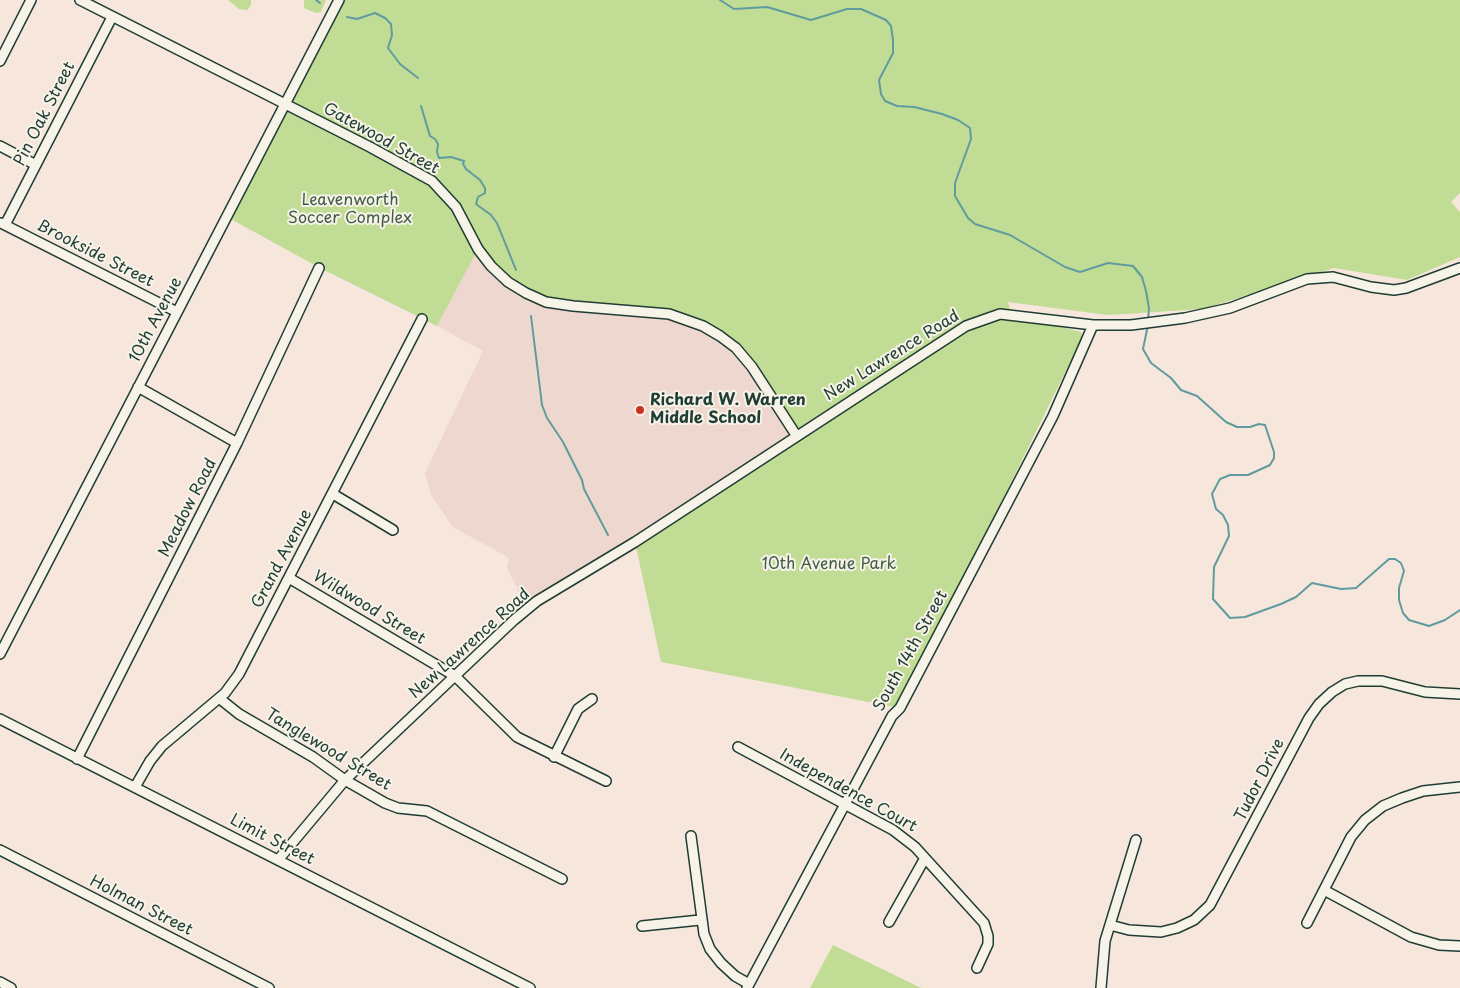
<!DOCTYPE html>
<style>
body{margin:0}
canvas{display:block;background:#f7e6dc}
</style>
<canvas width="1460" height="988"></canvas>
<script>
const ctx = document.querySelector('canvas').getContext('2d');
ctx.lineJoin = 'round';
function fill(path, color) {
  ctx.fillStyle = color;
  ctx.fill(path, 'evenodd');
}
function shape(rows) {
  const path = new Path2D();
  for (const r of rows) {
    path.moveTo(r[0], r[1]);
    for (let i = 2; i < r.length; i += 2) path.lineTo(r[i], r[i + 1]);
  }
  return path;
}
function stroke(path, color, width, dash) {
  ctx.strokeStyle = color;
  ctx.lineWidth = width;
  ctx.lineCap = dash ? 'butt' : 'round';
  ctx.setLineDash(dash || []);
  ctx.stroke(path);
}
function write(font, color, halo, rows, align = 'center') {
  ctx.font = font + ' "Playpen Sans",sans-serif';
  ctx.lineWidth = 4;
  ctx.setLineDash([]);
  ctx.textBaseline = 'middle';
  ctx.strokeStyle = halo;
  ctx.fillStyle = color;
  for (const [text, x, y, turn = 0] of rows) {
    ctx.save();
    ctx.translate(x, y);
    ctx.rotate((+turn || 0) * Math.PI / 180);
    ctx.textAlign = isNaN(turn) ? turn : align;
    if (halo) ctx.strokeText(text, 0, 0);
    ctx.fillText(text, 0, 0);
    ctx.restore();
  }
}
fill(shape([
 [478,249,687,319,736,348,796,435,527,609,507,567,509,558,453,527,431,495,425,473,483,351,437,326]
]), '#eed7ce');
fill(shape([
 [228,0,251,0,251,5,247,10,239,9],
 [304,0,326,0,321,12,316,13,304,8],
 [339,0,1460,0,1460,193,1451,202,1460,212,1460,257,1407,280,1334,268,1203,309,1108,315,1008,302,1011,314,1081,332,1082,338,900,708,661,662,635,542,796,435,736,348,687,319,573,306,526,293,478,249,437,326,320,268,227,217],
 [833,945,921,988,810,988]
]), '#c1dc94');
stroke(shape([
 [316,0,320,3],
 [720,0,734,9,767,7,811,20,847,9,861,9,886,20,891,26,893,40,893,53,879,80,881,94,885,101,897,106,914,107,942,114,958,120,970,128,971,139,955,183,955,196,968,218,975,224,1010,235,1065,267,1080,272,1108,263,1133,266,1142,277,1146,291,1149,308,1148,320],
 [347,17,357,19,375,13,385,18,391,24,392,35,388,48,400,64,418,78],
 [421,106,430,136,435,139,438,144,437,152,439,158,451,157,464,161,463,164,466,169,480,180,485,188,485,193,478,197,476,204,491,215,497,223,516,270],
 [531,316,542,405,547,418,563,442,582,480,584,489,608,535],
 [1148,325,1143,349,1151,363,1171,378,1181,390,1197,396,1226,422,1237,427,1250,427,1259,424,1265,425,1274,452,1274,458,1270,465,1248,475,1230,475,1220,479,1212,494,1216,509,1223,515,1228,525,1229,536,1214,567,1213,599,1230,618,1245,617,1281,604,1296,597,1312,583,1341,589,1356,588,1389,559,1395,559,1401,563,1404,571,1399,588,1399,600,1403,613,1409,620,1429,626,1445,620,1460,610]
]), '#609c9f', 2);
const minor = shape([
 [80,0,370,147,432,181,456,207,478,249,491,266,508,282,526,293,546,302,573,306,669,314,703,326,720,336,736,348,752,367,796,435],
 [0,61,31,0],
 [0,146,36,165],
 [1,223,177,312],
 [5,225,112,17],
 [138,387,237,443],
 [333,494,393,530],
 [289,578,455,676,517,737,606,781],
 [0,654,339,0],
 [219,698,239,714,313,757,345,780,385,803,398,808,427,811,562,879],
 [0,719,530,988],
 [738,747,893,830,915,847,984,923,988,936,988,944,977,968],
 [554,757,578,709,592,699],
 [77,759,237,443,319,268],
 [135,787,150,761,162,746,225,693,239,674,422,319],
 [691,836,704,934,710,949,721,963,735,976,749,984],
 [0,850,269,988],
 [278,860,345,780,514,620,537,601,635,542,966,326,1000,314,1093,325,1131,325,1185,318,1230,308,1307,279,1333,277,1371,287,1394,290,1406,288,1460,268],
 [1324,890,1411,937,1439,945,1460,946],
 [889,922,925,858],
 [1307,923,1351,837,1365,820,1383,806,1402,798,1423,791,1460,787],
 [1110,925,1129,930,1161,932,1177,928,1194,920,1210,905,1309,718,1319,704,1332,692,1345,684,1358,681,1382,681,1425,692,1460,694],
 [642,926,700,920],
 [0,982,11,988],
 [747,988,892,716,900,708,1053,416,1093,325],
 [1101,988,1105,941,1136,840]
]);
stroke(minor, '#1f3d34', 12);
stroke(minor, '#f7f3e8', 9);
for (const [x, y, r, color] of [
 [640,410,5,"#c8321e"]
]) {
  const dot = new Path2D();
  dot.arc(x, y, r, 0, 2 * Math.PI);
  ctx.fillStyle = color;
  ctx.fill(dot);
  stroke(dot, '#f7f3e8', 2);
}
write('16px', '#1f3d34', '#f7f3e8', [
 ["Pin Oak Street",45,114,-63],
 ["Gatewood Street",381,139,29],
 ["Brookside Street",95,254,27],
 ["10th Avenue",156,320,-62],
 ["New Lawrence Road",892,356,-32],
 ["Meadow Road",188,508,-63],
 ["Grand Avenue",282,559,-62],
 ["Wildwood Street",369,608,31],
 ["New Lawrence Road",470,644,-42],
 ["South 14th Street",911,651,-61],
 ["Tanglewood Street",328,750,31],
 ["Tudor Drive",1260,780,-63],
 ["Independence Court",848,791,29],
 ["Limit Street",272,840,27],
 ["Holman Street",141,906,27]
]);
write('16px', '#3f5d47', '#f7f3e8', [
 ["Leavenworth",350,201],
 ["Soccer Complex",350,219],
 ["10th Avenue Park",829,565]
]);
write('bold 16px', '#1f3d34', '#f7f3e8', [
 ["Richard W. Warren",650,401],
 ["Middle School",650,419]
], 'left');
</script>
